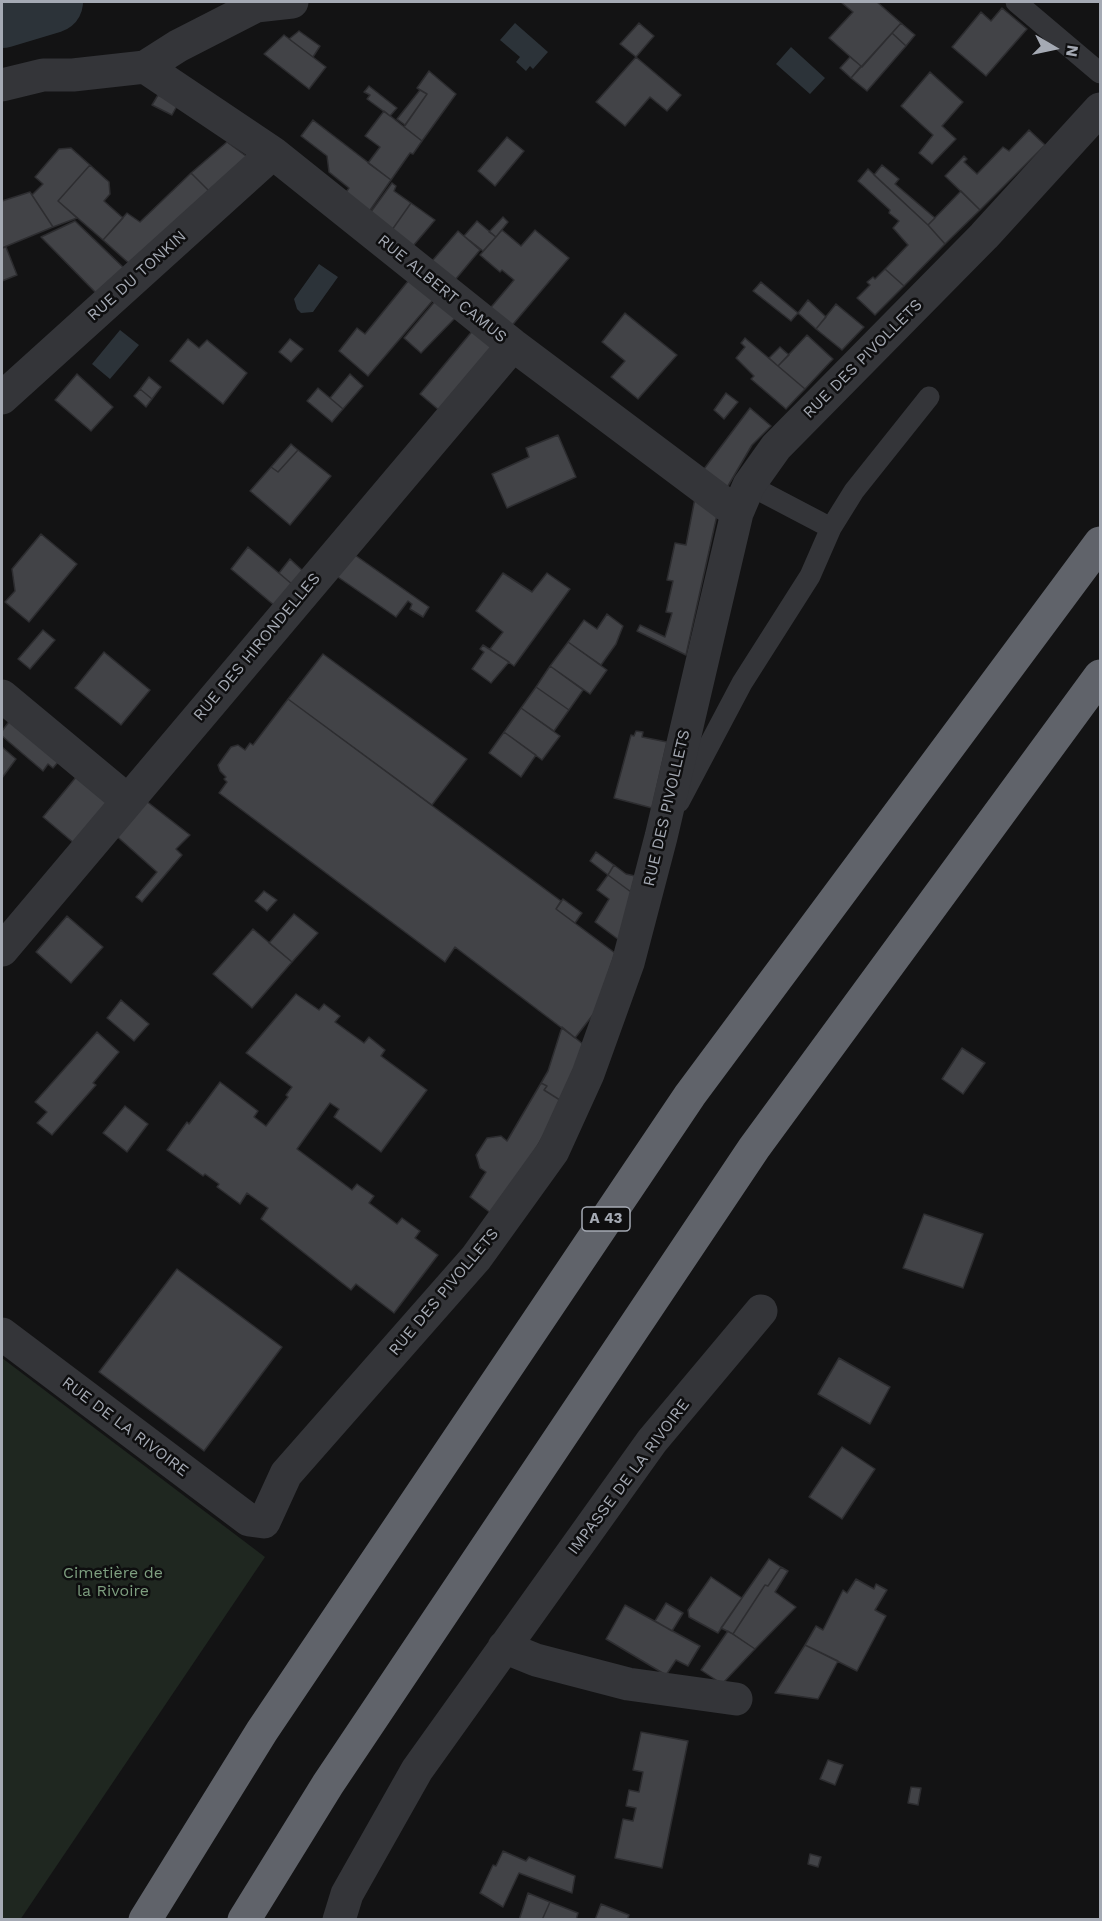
<!DOCTYPE html>
<meta charset="utf-8">
<style>
body{margin:0}
#map{position:relative;width:1102px;height:1921px;overflow:hidden;background:#131314;font-family:"Work Sans",sans-serif}
canvas{display:block}
.frame{position:absolute;inset:0;border:3px solid #a5aab4;pointer-events:none}
.north{position:absolute;left:1024px;top:18px;width:60px;height:60px;-webkit-text-stroke:4px #0e0e0f;paint-order:stroke;rotate:99deg;font-size:16px;font-weight:700;line-height:24px;text-align:center;color:#a5aab4}
.north::after{content:'';display:block;margin:auto;width:21px;height:27px;background:#a5aab4;clip-path:polygon(50% 0,100% 100%,50% 72%,0 100%)}
</style>
<div id="map">
<canvas width="1102" height="1921"></canvas>
<div class="frame"></div>
<div class="north">N</div>
</div>
<script>
const ctx = document.querySelector('canvas').getContext('2d');
ctx.lineJoin = 'round';
function fill(path, color) {
  ctx.fillStyle = color;
  ctx.fill(path, 'evenodd');
}
function shape(rows) {
  const path = new Path2D();
  for (const r of rows) {
    path.moveTo(r[0], r[1]);
    for (let i = 2; i < r.length; i += 2) path.lineTo(r[i], r[i + 1]);
  }
  return path;
}
function stroke(path, color, width, dash) {
  ctx.strokeStyle = color;
  ctx.lineWidth = width;
  ctx.lineCap = dash ? 'butt' : 'round';
  ctx.setLineDash(dash || []);
  ctx.stroke(path);
}
function write(font, color, halo, rows, align = 'center') {
  ctx.font = font + ' "Work Sans",sans-serif';
  ctx.lineWidth = 5;
  ctx.setLineDash([]);
  ctx.textBaseline = 'middle';
  ctx.strokeStyle = halo;
  ctx.fillStyle = color;
  for (const [text, x, y, turn = 0] of rows) {
    ctx.save();
    ctx.translate(x, y);
    ctx.rotate((+turn || 0) * Math.PI / 180);
    ctx.textAlign = isNaN(turn) ? turn : align;
    if (halo) ctx.strokeText(text, 0, 0);
    ctx.fillText(text, 0, 0);
    ctx.restore();
  }
}
fill(shape([
 [2,1358,265,1557,20,1920,2,1919]
]), '#1f2720');
fill(shape([
 [515,23,548,52,533,69,530,66,526,71,516,62,520,57,500,40],
 [791,47,825,78,810,94,776,64],
 [319,264,338,277,313,312,301,313,297,309,294,299],
 [120,330,139,345,110,379,92,364]
]), '#2c3339');
stroke(shape([
 [2,17,52,2]
]), '#2c3339', 62);
const building = shape([
 [844,2,877,2,901,23,862,67,829,38,853,12,842,3,844,2],
 [1002,8,1027,29,986,76,952,47,981,12,991,21,1002,8],
 [639,23,654,36,636,57,620,44,639,23],
 [901,23,915,35,906,46,892,33,901,23],
 [299,31,320,46,313,57,289,39,299,31],
 [892,33,906,46,867,91,851,78,892,33],
 [284,35,326,67,309,89,264,54,284,35],
 [636,57,681,95,667,111,650,97,625,126,596,102,636,57],
 [850,57,861,66,851,78,840,68,850,57],
 [429,71,456,94,422,141,404,127,427,94,417,88,429,71],
 [930,72,963,102,942,126,956,139,932,164,919,153,933,135,901,106,930,72],
 [369,86,397,108,390,116,367,99,370,95,364,92,369,86],
 [420,90,427,94,405,125,397,119,420,90],
 [158,95,178,104,172,115,152,105,158,95],
 [384,111,422,141,413,154,410,153,391,180,368,163,380,147,365,136,384,111],
 [313,120,391,180,364,219,340,201,349,188,329,172,327,156,301,136,313,120],
 [1029,130,1045,145,980,210,945,176,964,156,967,159,964,162,977,174,1003,147,1009,151,1029,130],
 [507,137,524,151,495,186,478,171,507,137],
 [227,142,250,159,212,194,191,173,227,142],
 [71,148,90,165,58,201,77,218,53,227,32,195,43,184,35,177,59,149,71,148],
 [90,165,109,182,110,194,104,201,123,218,103,240,58,201,90,165],
 [882,165,899,179,895,184,935,218,928,225,874,175,882,165],
 [868,169,928,225,945,244,904,286,885,269,908,245,893,228,899,221,889,213,890,210,858,181,868,169],
 [191,173,212,194,132,266,103,240,127,213,140,222,191,173],
 [392,183,396,186,394,191,411,203,387,237,365,220,392,183],
 [961,191,980,210,945,244,928,225,961,191],
 [30,192,53,227,2,248,2,201,30,192],
 [411,203,435,220,407,253,387,237,411,203],
 [503,217,508,222,496,237,489,232,503,217],
 [75,221,127,271,99,296,41,237,75,221],
 [477,221,496,237,483,251,464,236,477,221],
 [502,230,521,246,535,230,569,258,509,329,487,312,514,280,502,270,500,272,480,255,502,230],
 [458,231,480,250,450,286,426,268,458,231],
 [6,247,17,275,2,281,2,248,6,247],
 [885,269,904,286,875,315,857,298,870,285,867,282,873,277,875,279,885,269],
 [409,280,434,299,368,376,339,351,357,328,365,334,409,280],
 [761,282,798,313,791,321,753,291,761,282],
 [436,300,457,316,421,353,404,338,436,300],
 [808,300,826,317,816,329,798,313,808,300],
 [836,304,864,327,842,350,816,329,836,304],
 [625,313,677,355,638,399,611,377,625,361,602,342,625,313],
 [474,329,494,347,440,411,420,394,474,329],
 [807,335,833,359,805,389,778,366,807,335],
 [745,338,805,389,786,409,751,379,754,376,736,358,745,347,741,343,745,338],
 [188,339,199,348,207,340,247,373,223,404,170,361,188,339],
 [290,339,303,349,291,362,279,352,290,339],
 [780,347,789,355,778,366,769,358,780,347],
 [77,374,113,407,91,431,55,400,77,374],
 [350,374,363,386,343,409,330,398,350,374],
 [149,377,161,387,152,399,140,389,149,377],
 [318,388,343,409,332,422,307,401,318,388],
 [140,389,152,399,146,407,134,396,140,389],
 [726,393,738,402,724,419,714,410,726,393],
 [750,408,771,426,752,445,725,491,698,477,750,408],
 [558,435,576,477,507,508,492,474,529,457,526,448,558,435],
 [291,444,298,450,278,472,271,467,291,444],
 [298,450,331,476,290,525,250,491,271,467,278,472,298,450],
 [695,498,717,515,686,655,637,631,640,625,665,637,672,613,666,612,673,581,667,580,675,543,686,545,695,498],
 [41,534,77,564,29,622,5,602,15,591,12,569,41,534],
 [248,547,293,585,275,606,231,569,248,547],
 [352,553,429,607,423,617,410,609,412,604,408,601,396,617,335,575,352,553],
 [290,559,304,572,293,585,279,573,290,559],
 [503,573,532,592,547,573,570,589,514,666,490,649,503,632,476,611,503,573],
 [607,614,623,626,616,644,601,665,568,642,584,620,597,629,607,614],
 [43,630,55,640,30,669,18,659,43,630],
 [568,642,607,670,590,694,550,666,568,642],
 [483,645,509,662,491,683,472,669,484,652,480,649,483,645],
 [104,652,150,690,121,725,75,688,104,652],
 [323,654,467,759,432,805,288,699,323,654],
 [550,666,583,690,569,710,536,687,550,666],
 [536,687,569,710,554,731,521,708,536,687],
 [288,699,561,901,556,909,615,953,595,1012,575,1038,455,947,445,962,219,793,227,782,224,779,226,777,220,771,218,765,231,747,238,745,245,750,250,743,253,745,288,699],
 [521,708,560,736,542,760,504,732,521,708],
 [11,719,59,761,53,768,48,764,43,771,2,736,2,731,11,719],
 [636,731,643,732,642,737,667,742,652,808,614,798,631,735,634,736,636,731],
 [504,732,536,755,521,777,489,753,504,732],
 [2,747,16,759,2,778,2,747],
 [77,776,109,804,75,844,43,817,77,776],
 [141,797,190,835,176,849,182,855,142,902,136,897,157,872,112,832,141,797],
 [596,852,614,865,608,875,590,861,596,852],
 [614,865,626,874,635,876,631,892,608,875,614,865],
 [608,875,631,892,619,940,595,922,609,899,597,890,608,875],
 [264,891,277,900,267,911,255,901,264,891],
 [563,899,582,913,575,923,556,909,563,899],
 [294,914,318,933,292,962,269,943,294,914],
 [67,916,103,947,71,983,36,952,67,916],
 [253,929,292,962,252,1008,213,974,253,929],
 [296,994,319,1010,324,1004,340,1016,335,1022,364,1043,369,1037,385,1050,381,1056,427,1090,381,1152,334,1117,339,1109,330,1103,297,1149,352,1190,357,1184,374,1196,369,1203,397,1224,402,1218,420,1231,415,1238,438,1255,394,1313,356,1284,351,1290,261,1219,268,1208,247,1193,240,1204,217,1187,219,1184,205,1174,203,1176,167,1150,187,1122,189,1124,220,1082,258,1111,254,1117,266,1126,288,1097,286,1095,292,1087,246,1053,296,994],
 [121,1000,149,1024,134,1041,107,1018,121,1000],
 [562,1027,584,1045,563,1102,544,1090,547,1086,541,1083,548,1071,562,1027],
 [97,1032,119,1052,93,1083,96,1085,52,1135,37,1123,47,1112,35,1102,97,1032],
 [962,1048,985,1063,963,1094,942,1079,962,1048],
 [541,1083,547,1086,544,1090,563,1102,496,1217,470,1197,486,1172,480,1168,476,1155,487,1138,501,1136,507,1141,541,1083],
 [125,1106,148,1124,127,1152,103,1133,125,1106],
 [924,1214,983,1234,963,1288,903,1268,924,1214],
 [177,1269,282,1347,204,1451,99,1372,177,1269],
 [839,1358,890,1387,870,1424,818,1394,839,1358],
 [842,1447,875,1469,842,1519,809,1497,842,1447],
 [769,1559,781,1567,768,1586,765,1585,733,1634,721,1628,769,1559],
 [781,1567,788,1571,775,1592,796,1607,755,1649,733,1634,765,1585,768,1586,781,1567],
 [711,1577,742,1598,718,1633,689,1617,688,1610,711,1577],
 [856,1579,874,1589,876,1584,887,1590,875,1610,886,1616,857,1671,805,1645,816,1626,823,1630,843,1590,847,1593,856,1579],
 [666,1603,683,1613,672,1631,655,1621,666,1603],
 [625,1605,700,1646,688,1666,676,1660,666,1675,606,1639,625,1605],
 [728,1631,755,1649,722,1684,701,1670,728,1631],
 [805,1645,838,1661,818,1699,775,1693,805,1645],
 [641,1732,688,1741,662,1868,615,1858,623,1819,633,1821,636,1808,626,1806,629,1790,639,1792,643,1772,633,1770,641,1732],
 [828,1760,843,1765,835,1785,820,1779,828,1760],
 [911,1787,921,1788,918,1805,908,1803,911,1787],
 [503,1851,526,1861,529,1857,575,1876,572,1893,519,1873,503,1907,480,1893,493,1865,496,1866,503,1851],
 [810,1854,821,1857,818,1867,808,1864,810,1854],
 [528,1893,550,1902,542,1920,519,1920,528,1893],
 [550,1902,578,1913,576,1920,542,1920,550,1902],
 [601,1904,629,1915,627,1920,595,1920,601,1904]
]);
fill(building, '#424347');
stroke(building, '#2d2d30', 1.5);
stroke(shape([
 [1016,2,1100,73],
 [749,485,831,528],
 [679,802,742,683,810,576,831,528,854,491,929,397]
]), '#343539', 21);
stroke(shape([
 [145,67,273,153,513,345,737,513],
 [2,85,43,75,73,75,145,67,178,46,256,6,292,2],
 [2,398,273,153],
 [2,696,127,800],
 [2,950,513,345],
 [2,1334,249,1520,264,1522,286,1474,476,1258,553,1151,588,1074,628,963,661,837,737,513,749,485,776,447,984,236,1100,109],
 [504,1647,536,1660,628,1684,736,1699],
 [339,1920,347,1894,417,1770,652,1441,761,1311]
]), '#343539', 33);
stroke(shape([
 [145,1920,262,1731,690,1095,1100,543],
 [244,1920,328,1784,754,1148,1100,676]
]), '#60636a', 33);
for (const [x, y, w] of [
 [606,1219,48]
]) {
  const box = new Path2D();
  box.roundRect(x - w / 2, y - 12, w, 24, 4.5);
  ctx.fillStyle = '#0e0e0f';
  ctx.fill(box);
  stroke(box, '#a5aab4', 1.5);
}
write('bold 15px', '#a5aab4', null, [
 ["A 43",606,1219]
]);
write('16px', '#a5aab4', '#0e0e0f', [
 ["RUE DU TONKIN",137,276,-42],
 ["RUE ALBERT CAMUS",442,289,39],
 ["RUE DES PIVOLLETS",863,359,-45],
 ["RUE DES HIRONDELLES",257,647,-50],
 ["RUE DES PIVOLLETS",667,808,-77],
 ["RUE DES PIVOLLETS",444,1292,-50],
 ["RUE DE LA RIVOIRE",125,1427,37],
 ["IMPASSE DE LA RIVOIRE",629,1477,-53]
]);
write('16px', '#7d9e7f', '#0e0e0f', [
 ["Cimetière de",113,1573],
 ["la Rivoire",113,1591]
]);
</script>
